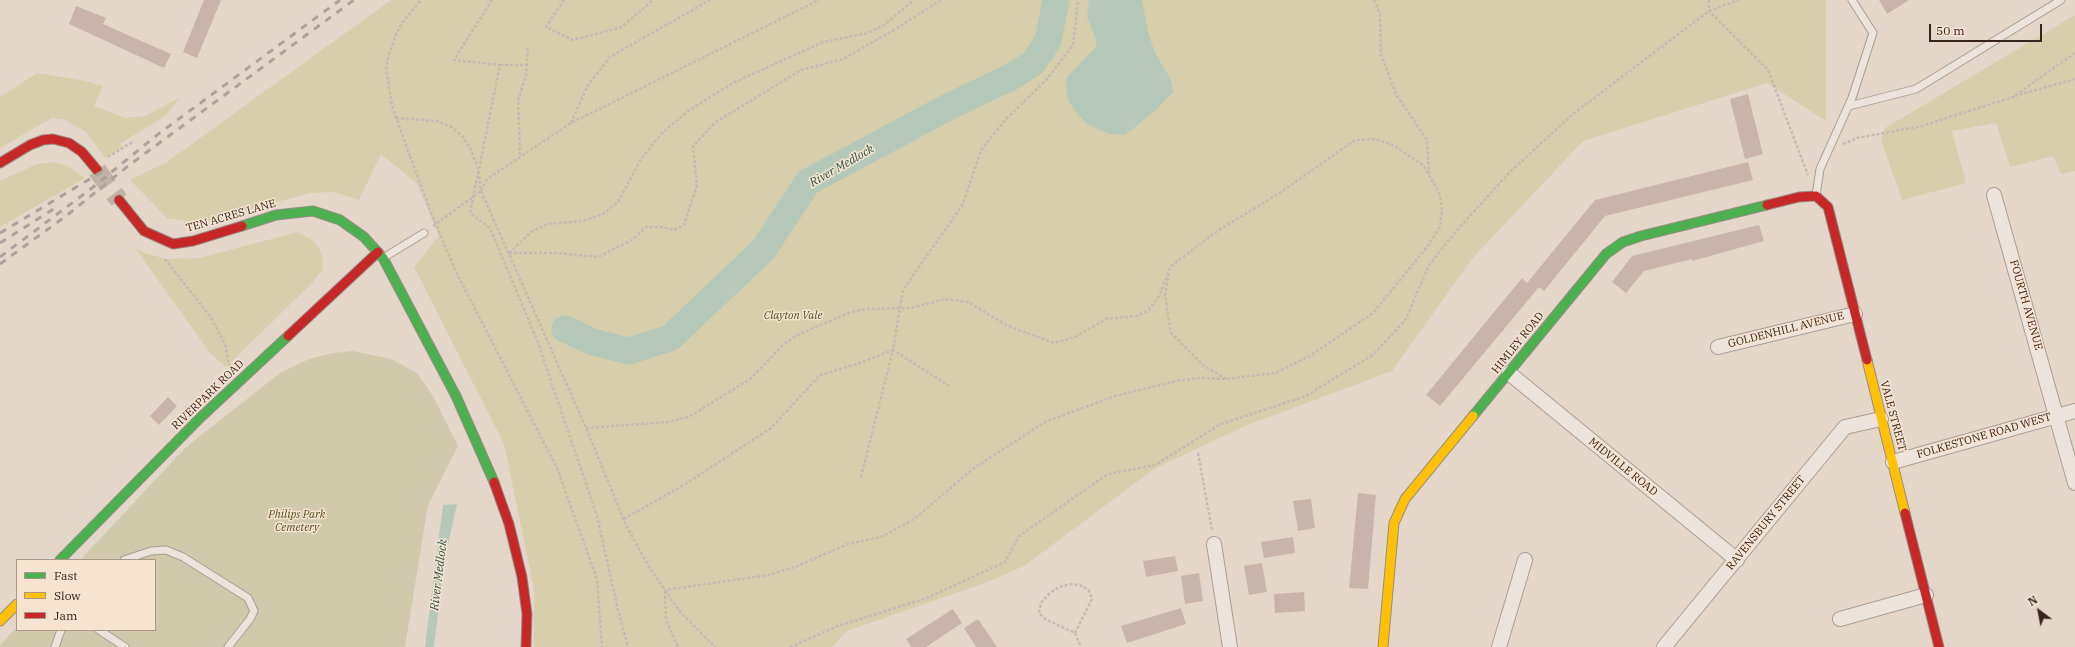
<!DOCTYPE html>
<style>
body{margin:0}
#map{position:relative;width:2075px;height:647px;overflow:hidden;background:#e4d7ca;font-family:"IBM Plex Serif",serif}
canvas{display:block}
.legend{position:absolute;left:16px;top:559px;width:140px;height:72px;box-sizing:border-box;background:#f6e3d0;border:1px solid #aa9788;margin:0;padding:5px 7px;list-style:none;font-size:12px;color:#37241c}
.legend li{display:flex;align-items:center;gap:8px;height:20px}
.legend b{width:20px;border:1px solid #aa9788}
.north{position:absolute;left:2019px;top:591px;width:40px;height:40px;-webkit-text-stroke:3px #f6e3d0;paint-order:stroke;rotate:328deg;font-size:11px;font-weight:700;line-height:16px;text-align:center;color:#37241c}
.north::after{content:'';display:block;margin:auto;width:14px;height:18px;background:#37241c;clip-path:polygon(50% 0,100% 100%,50% 72%,0 100%)}
.scale{position:absolute;left:1929px;top:24px;width:113px;height:18px;box-sizing:border-box;border:2px solid #37241c;border-top:0;padding-left:5px;font-size:12px;line-height:14px;white-space:nowrap;color:#37241c;-webkit-text-stroke:3px #f6e3d0;paint-order:stroke}
</style>
<div id="map">
<canvas width="2075" height="647"></canvas>
<ul class="legend">
<li><b style="height:5px;background:#4caf50"></b>Fast</li>
<li><b style="height:5px;background:#ffc107"></b>Slow</li>
<li><b style="height:5px;background:#c62828"></b>Jam</li>
</ul>
<div class="north">N</div>
<div class="scale">50 m</div>
</div>
<script>
const ctx = document.querySelector('canvas').getContext('2d');
ctx.lineJoin = 'round';
function fill(path, color) {
  ctx.fillStyle = color;
  ctx.fill(path, 'evenodd');
}
function shape(rows) {
  const path = new Path2D();
  for (const r of rows) {
    path.moveTo(r[0], r[1]);
    for (let i = 2; i < r.length; i += 2) path.lineTo(r[i], r[i + 1]);
  }
  return path;
}
function stroke(path, color, width, dash) {
  ctx.strokeStyle = color;
  ctx.lineWidth = width;
  ctx.lineCap = dash ? 'butt' : 'round';
  ctx.setLineDash(dash || []);
  ctx.stroke(path);
}
function write(font, color, halo, rows, align = 'center') {
  ctx.font = font + ' "IBM Plex Serif",serif';
  ctx.lineWidth = 3;
  ctx.setLineDash([]);
  ctx.textBaseline = 'middle';
  ctx.strokeStyle = halo;
  ctx.fillStyle = color;
  for (const [text, x, y, turn = 0] of rows) {
    ctx.save();
    ctx.translate(x, y);
    ctx.rotate((+turn || 0) * Math.PI / 180);
    ctx.textAlign = isNaN(turn) ? turn : align;
    if (halo) ctx.strokeText(text, 0, 0);
    ctx.fillText(text, 0, 0);
    ctx.restore();
  }
}
fill(shape([
 [391,0,1826,0,1826,121,1767,83,1583,141,1472,259,1392,371,1245,426,1154,469,1024,566,985,583,847,631,832,647,534,647,534,590,504,444,414,267,439,236,417,184,381,154,359,200,334,192,310,193,202,223,167,218,130,180,167,162],
 [2075,15,2075,171,2061,174,2053,156,2010,167,1996,123,1952,131,1966,183,1902,200,1881,140,1885,128],
 [37,73,86,81,103,86,94,106,125,118,145,116,181,97,165,116,120,144,122,147,105,158,86,132,65,120,52,118,0,148,0,97],
 [53,162,66,165,85,178,0,227,0,181,37,164],
 [298,232,315,242,322,254,323,269,312,283,226,367,210,353,135,248,144,253,167,259,199,258]
]), '#d7cfac');
fill(shape([
 [353,351,391,359,417,373,433,396,458,446,428,505,405,647,0,647,0,645,17,627,17,630,155,630,155,560,80,560,185,448,280,373,309,359,333,353]
]), '#d1c9ac');
fill(shape([
 [1089,0,1142,0,1148,32,1155,53,1170,78,1173,92,1156,110,1125,135,1109,134,1087,124,1078,115,1069,102,1066,87,1067,77,1096,47,1096,39,1087,17],
 [457,504,444,562,434,647,425,647,443,505]
]), '#b6c8b9');
stroke(shape([
 [565,329,593,342,629,351,670,338,763,250,808,182,948,107,1013,76,1033,63,1048,41,1056,0]
]), '#b6c8b9', 27);
fill(shape([
 [204,0,221,0,197,58,183,52],
 [1879,0,1909,0,1887,14],
 [76,6,106,18,103,24,171,54,164,68,69,24],
 [1748,94,1763,154,1745,159,1730,99],
 [1748,162,1753,180,1605,216,1544,291,1539,287,1440,406,1426,395,1522,278,1527,283,1595,200],
 [1759,225,1764,241,1692,261,1692,259,1644,271,1626,293,1612,282,1632,256],
 [168,397,177,406,159,425,150,416],
 [1358,493,1376,495,1368,589,1349,588],
 [1311,499,1315,528,1298,531,1293,501],
 [1293,537,1295,553,1264,558,1261,542],
 [1175,556,1178,571,1146,577,1143,561],
 [1262,563,1267,592,1249,595,1244,566],
 [1199,573,1203,601,1185,604,1181,576],
 [1304,592,1305,611,1275,613,1274,594],
 [1181,608,1186,624,1127,643,1121,626],
 [953,609,962,623,926,647,911,647,906,639],
 [978,619,997,647,976,647,964,628]
]), '#c8b4ab');
stroke(shape([
 [97,170,119,200]
]), '#c1b3a7', 19, [19, 10]);
const lane = shape([
 [1849,106,1916,89,2061,0],
 [1816,196,1820,169,1852,98,1873,33,1852,0],
 [383,258,424,233],
 [124,560,151,551,166,550,183,557,248,598,254,611,250,619,228,647],
 [99,630,125,647],
 [55,647,61,630]
]);
const street = shape([
 [1994,195,2075,483],
 [1718,347,1855,314],
 [1509,373,1737,560],
 [1893,462,2075,411],
 [1214,544,1230,647],
 [1840,619,1926,595],
 [1499,647,1525,560],
 [1664,647,1845,427,1881,419]
]);
const fast = shape([
 [242,226,276,215,313,211,340,220,364,237,383,258,456,396,494,482],
 [1473,416,1606,254,1623,242,1641,236,1767,205],
 [60,560,200,418,288,336]
]);
const slow = shape([
 [1867,360,1905,513],
 [0,621,17,604],
 [1383,647,1394,523,1405,499,1473,416]
]);
const jam = shape([
 [0,163,30,145,43,140,53,139,69,143,82,152,97,170],
 [119,200,144,231,173,244,193,241,242,226],
 [1767,205,1799,197,1816,196,1828,207,1867,360],
 [288,336,378,252],
 [494,482,509,524,522,577,527,614,526,647],
 [1905,513,1939,647]
]);
stroke(lane, '#a99d94', 9);
stroke(street, '#a99d94', 16);
stroke(fast, '#998c84', 11);
stroke(slow, '#998c84', 11);
stroke(jam, '#998c84', 11);
stroke(shape([
 [492,0,454,60,500,65,470,213,490,228,537,340,597,516,618,610,628,647],
 [564,0,546,27,573,40,622,27,653,0],
 [1374,0,1380,14,1381,55,1397,96,1427,140,1429,174],
 [1709,0,1709,11,1768,70,1808,175],
 [500,65,527,65],
 [2015,96,2075,79],
 [396,118,437,121,452,127,463,137,470,148,478,168,481,191,586,428,626,525,649,567,681,613,715,647],
 [571,123,588,85,610,57,710,0],
 [1843,144,1857,138,1922,126,2013,97,2075,53],
 [520,155,518,101,526,75,528,47],
 [410,156,392,106,386,68,389,54,396,35,402,23,421,0],
 [108,157,134,141],
 [433,226,481,191,487,179,571,123,819,0],
 [509,253,557,253,598,257,632,240,646,227,663,227,674,230,684,225,697,185,693,146,716,122,801,70,843,59,894,30,941,0],
 [509,253,531,232,547,224,583,221,603,214,618,202,641,159,662,133,688,111,733,83,823,42,868,33,884,25,914,0],
 [165,259,210,316,225,344,230,368],
 [456,272,557,468,597,579,602,647],
 [1169,273,1165,295,1171,333,1203,365,1226,379],
 [586,428,668,422,689,417,750,379,784,344,799,334,851,312,867,309,911,308,945,299,968,302,1006,325,1054,343,1075,337,1106,319,1137,316,1149,310,1159,296,1171,266,1216,232,1281,192,1355,140,1376,139,1393,145,1423,165,1439,192,1442,209,1440,227,1427,247,1373,313,1310,356,1275,373,1226,379,1199,378,1176,381,1115,396,1045,422,974,468,914,519,881,537,848,544,795,567,769,575,665,590],
 [1198,453,1212,530],
 [861,477,893,350,949,386],
 [624,519,687,483,771,428,820,375,860,363,893,350,903,290,963,204,981,150,1005,120,1047,79,1073,45,1078,0],
 [665,591,666,620,678,647],
 [1075,633,1092,599,1089,591,1083,586,1071,584,1059,587,1050,593,1041,603,1039,613,1045,619,1075,633,1081,647],
 [790,647,838,626,927,598,1005,562,1019,536,1108,474,1155,465,1221,424,1306,396,1374,354,1406,319,1429,265,1457,230,1510,172,1573,114,1709,11,1739,0]
]), '#c4bab3', 2.5, [3, 2]);
stroke(lane, '#ece4dc', 7);
stroke(street, '#ece4dc', 14);
stroke(fast, '#4caf50', 9);
stroke(slow, '#ffc107', 9);
stroke(jam, '#c62828', 9);
stroke(shape([
 [0,233,108,168],
 [0,243,55,208],
 [0,257,92,188,157,135,340,0],
 [0,264,66,216,128,166,354,0]
]), '#aaa39d', 3, [7, 7]);
stroke(shape([
 [410,156,433,218,456,272]
]), '#c4bab3', 2.5, [3, 2]);
write('11px', '#37241c', '#f6e3d0', [
 ["TEN ACRES LANE",231,216,-16],
 ["FOURTH AVENUE",2026,305,74],
 ["GOLDENHILL AVENUE",1786,330,-14],
 ["HIMLEY ROAD",1518,343,-51],
 ["RIVERPARK ROAD",208,395,-44],
 ["VALE STREET",1893,416,75],
 ["FOLKESTONE ROAD WEST",1984,436,-16],
 ["MIDVILLE ROAD",1623,467,39],
 ["RAVENSBURY STREET",1766,523,-51]
]);
write('italic 11px', '#525422', '#f6e3d0', [
 ["Clayton Vale",793,316],
 ["Philips Park",297,515],
 ["Cemetery",297,528]
]);
write('italic 12px', '#2b574b', '#f6e3d0', [
 ["River Medlock",842,166,-30],
 ["River Medlock",439,575,-83]
]);
</script>
